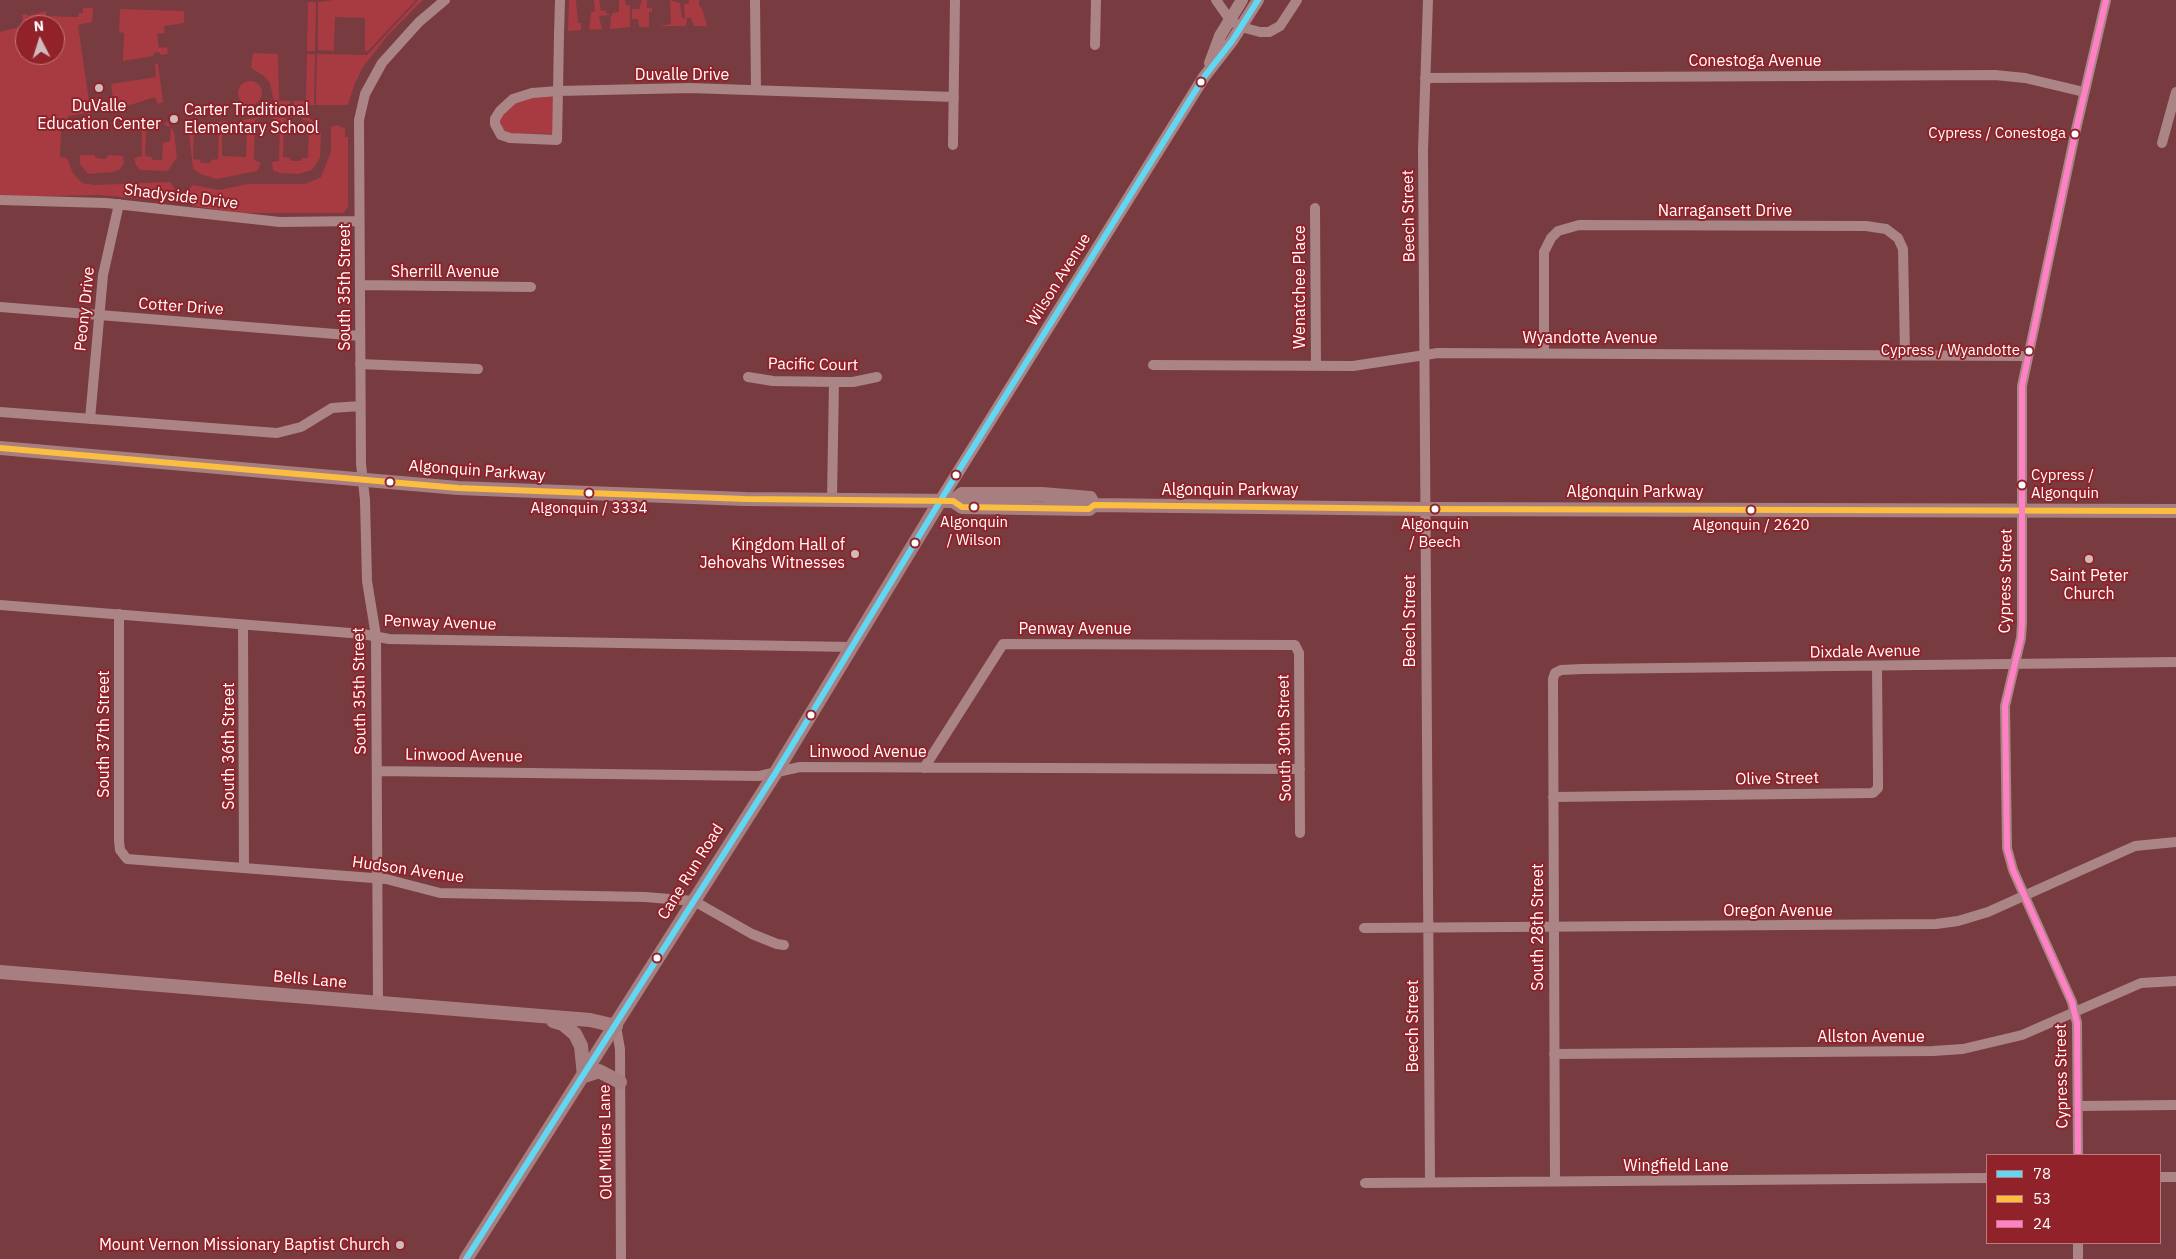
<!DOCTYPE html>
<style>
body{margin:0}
#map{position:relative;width:2176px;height:1259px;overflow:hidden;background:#783b3f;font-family:"IBM Plex Sans",sans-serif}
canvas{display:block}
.legend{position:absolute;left:1986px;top:1154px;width:175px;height:90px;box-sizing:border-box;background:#912229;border:1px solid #bd7a7f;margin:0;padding:6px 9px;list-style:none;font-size:15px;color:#fff}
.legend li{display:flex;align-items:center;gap:10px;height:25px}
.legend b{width:25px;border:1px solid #bd7a7f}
.north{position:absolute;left:15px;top:15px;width:50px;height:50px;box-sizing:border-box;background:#912229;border:1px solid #bd7a7f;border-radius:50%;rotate:355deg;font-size:14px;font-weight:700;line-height:20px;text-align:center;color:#fff}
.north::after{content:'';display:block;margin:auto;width:18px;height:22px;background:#d0babc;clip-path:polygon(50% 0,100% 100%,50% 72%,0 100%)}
</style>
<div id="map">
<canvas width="2176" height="1259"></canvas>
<ul class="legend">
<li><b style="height:6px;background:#60d8f3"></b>78</li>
<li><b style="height:6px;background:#fbbe40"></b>53</li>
<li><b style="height:6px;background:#ff80c5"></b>24</li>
</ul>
<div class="north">N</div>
</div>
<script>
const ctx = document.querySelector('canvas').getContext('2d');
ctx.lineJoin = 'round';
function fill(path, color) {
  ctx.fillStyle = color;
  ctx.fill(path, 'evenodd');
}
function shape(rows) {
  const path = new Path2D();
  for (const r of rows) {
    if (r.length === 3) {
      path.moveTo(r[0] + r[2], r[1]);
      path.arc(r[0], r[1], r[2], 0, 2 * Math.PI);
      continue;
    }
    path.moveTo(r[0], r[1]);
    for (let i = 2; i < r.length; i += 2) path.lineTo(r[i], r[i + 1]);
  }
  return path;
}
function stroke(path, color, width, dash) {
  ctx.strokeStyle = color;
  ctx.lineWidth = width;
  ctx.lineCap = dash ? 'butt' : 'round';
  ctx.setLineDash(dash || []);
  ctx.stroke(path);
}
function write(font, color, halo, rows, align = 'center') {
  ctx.font = font + ' "IBM Plex Sans",sans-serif';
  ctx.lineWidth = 4;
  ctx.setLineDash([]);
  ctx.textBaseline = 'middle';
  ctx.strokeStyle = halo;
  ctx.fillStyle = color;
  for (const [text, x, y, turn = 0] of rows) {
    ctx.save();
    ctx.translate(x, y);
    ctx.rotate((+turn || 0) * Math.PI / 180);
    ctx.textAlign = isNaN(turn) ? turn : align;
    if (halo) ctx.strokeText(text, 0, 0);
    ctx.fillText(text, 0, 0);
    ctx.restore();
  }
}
fill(shape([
 [334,0,416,0,368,51,365,52,365,18,335,17,334,51,318,50,318,2],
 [418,0,423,0,389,34,363,67,355,83,348,105,316,105,317,54,367,55],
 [569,0,576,0,578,23,581,23,581,30,568,31],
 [594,0,599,0,601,11,606,10,606,13,611,15,599,16,602,29,589,30,591,12,595,11],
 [619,0,625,0,626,5,630,5,630,27,610,29,611,16,613,13,619,12],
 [642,0,647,0,647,8,652,8,652,12,649,12,649,27,639,27,638,19,632,19,632,9,639,9],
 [670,0,680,3,682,18,687,19,686,26,659,26,671,24],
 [689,0,699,0,699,5,702,8,707,26,694,26,691,18,685,18,684,7,685,4,689,3],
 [308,2,316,2,315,51,307,51],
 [83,8,93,8,92,22,78,25,91,115,85,113,68,116,68,127,61,127,60,157,67,158,73,173,82,183,95,185,170,182,175,189,169,199,164,201,100,195,0,197,0,32,23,26,22,15,27,14,28,16,46,11,46,16,78,17,79,13,83,13],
 [25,25,55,25,55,55,25,55],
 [120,9,184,11,184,23,164,26,165,33,157,34,159,48,167,47,168,54,161,55,159,52,154,53,153,56,123,61,124,33,119,32],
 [253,53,277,54,278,56,279,101,290,101,290,105,279,105,274,102,270,83,264,76,251,68],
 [307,54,315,54,314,105,294,105,293,101,306,101],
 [155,64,158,64,163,102,158,104,155,97,127,106,126,110,117,110,116,106,114,106,111,84,156,77],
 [250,93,12],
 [554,96,552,134,506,133,499,122,503,113,514,103,531,97],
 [262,117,255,120,254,160,261,163,257,171,217,179,200,174,193,169,189,134,192,127,198,125,201,128,194,130,193,159,200,160,201,163,210,163,211,160,218,159,219,126,213,126,212,123,226,121,229,123,229,126,222,127,222,156,246,157,247,123,241,122,241,120],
 [273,117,291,119,284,121,283,157,290,158,291,161,301,161,302,158,308,158,309,121,303,120,302,118,309,118,318,125,321,133,320,158,312,170,299,174,279,173,273,170,272,162,279,161,280,121,274,120],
 [167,121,174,132,177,157,168,171,140,170,136,165,134,158,142,156,142,130,136,127,148,123,152,125,153,129,146,130,145,156,151,157,153,160,162,160,163,143,170,141,171,127,164,125],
 [336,125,345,128,345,137,348,137,348,206,344,213,241,213,193,206,188,201,186,193,193,185,219,190,248,184,304,184,315,180,321,177,331,152,331,127],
 [80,155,94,155,96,158,106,159,108,155,123,156,124,163,120,169,114,172,88,174,80,164]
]), '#a83a42');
stroke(shape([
 [560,0,559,34,558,91,557,140,510,138,501,135,495,124,495,119,500,111,513,99,532,93,558,91,690,88,954,97],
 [755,0,756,90],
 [1216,0,1230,20,1241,27,1260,32,1269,32,1280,26,1297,0],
 [1428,0,1423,150,1430,1182],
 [1095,45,1096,0],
 [1425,78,1995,75,2025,78,2084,92],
 [2162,143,2176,92],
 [953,145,955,0],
 [0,200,106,203,280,222,359,221],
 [1315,208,1316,366],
 [360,285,531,287],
 [0,307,360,336],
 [1544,353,1544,252,1551,238,1558,231,1579,225,1866,226,1886,229,1898,238,1903,249,1905,354],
 [360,364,478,369],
 [1153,365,1353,366,1438,353,2027,356],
 [748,377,773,381,834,382,853,382,877,377],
 [0,412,277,433,301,427,332,408,360,406],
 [90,419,103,275,119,204],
 [832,499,834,382],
 [0,605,363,634,389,639,851,647],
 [119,614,119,841,120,850,127,859,386,879,440,893,645,897,694,901,752,934,777,944,784,945],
 [243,625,244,868],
 [924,768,1003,644,1295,645,1299,653,1300,833],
 [377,771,759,776,800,767,1300,769],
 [1553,797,1873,793,1878,788,1878,779,1877,667],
 [1364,928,1936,924,1958,921,1988,912,2135,846,2176,842],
 [378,1002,376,636,367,581,365,500,361,464,359,120,365,94,382,63,419,22,445,0],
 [616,1026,620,1049,621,1259],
 [1554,1054,1933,1051,1963,1049,2022,1035,2141,983,2176,981],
 [2078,1106,2176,1105],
 [2078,1155,2077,1023,2072,1002,2013,870,2007,848,2005,706,2021,638,2022,623,2022,386,2075,134,2106,0],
 [2160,1177,2176,1177],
 [1555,1181,1553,679,1555,673,1561,670,1582,669,2176,662],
 [1365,1183,1987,1178],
 [2078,1243,2078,1259]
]), '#ab8486', 10);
stroke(shape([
 [1210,63,1220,36,1242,0],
 [940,501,1204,77,1232,41,1258,0]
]), '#ab8486', 12);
stroke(shape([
 [0,448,458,488,745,499,953,501,962,507,1089,509,1094,505,1425,509,2176,511],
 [953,501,962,494,1042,494,1090,498,1094,505],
 [0,972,590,1020,616,1026],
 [553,1021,563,1024,575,1034,581,1046,584,1076,599,1071,620,1082],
 [466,1259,776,772,940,501]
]), '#a87f81', 14);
stroke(shape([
 [466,1259,776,772,956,475,1204,77,1232,41,1258,0]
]), '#60d8f3', 6);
stroke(shape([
 [0,448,458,488,745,499,953,501,962,507,1089,509,1094,505,1425,509,2176,511]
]), '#fbbe40', 6);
stroke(shape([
 [2078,1155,2077,1023,2072,1002,2013,870,2007,848,2005,706,2021,638,2022,623,2022,386,2075,134,2106,0]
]), '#ff80c5', 6);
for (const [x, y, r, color] of [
 [1201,82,4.5,"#fff"],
 [99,88,5,"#d0babc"],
 [174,119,5,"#d0babc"],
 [2075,134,4.5,"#fff"],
 [2029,351,4.5,"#fff"],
 [956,475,4.5,"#fff"],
 [390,482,4.5,"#fff"],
 [2022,485,4.5,"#fff"],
 [589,493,4.5,"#fff"],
 [974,507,4.5,"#fff"],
 [1435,509,4.5,"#fff"],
 [1751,510,4.5,"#fff"],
 [915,543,4.5,"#fff"],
 [855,554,5,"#d0babc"],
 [2089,559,5,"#d0babc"],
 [811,715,4.5,"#fff"],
 [657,958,4.5,"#fff"],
 [400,1245,5,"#d0babc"]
]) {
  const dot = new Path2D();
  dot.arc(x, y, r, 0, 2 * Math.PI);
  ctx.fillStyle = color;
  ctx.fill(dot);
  stroke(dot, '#912229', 2);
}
write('15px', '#fff', '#912229', [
 ["Cypress / Conestoga",2066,134,"right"],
 ["Cypress / Wyandotte",2020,351,"right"],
 ["Cypress /",2031,476,"left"],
 ["Algonquin",2031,494,"left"],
 ["Algonquin / 3334",589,509],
 ["Algonquin",974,523],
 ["/ Wilson",974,541],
 ["Algonquin",1435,525],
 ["/ Beech",1435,543],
 ["Algonquin / 2620",1751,526]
]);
write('16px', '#fff', '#912229', [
 ["Conestoga Avenue",1755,61],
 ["Duvalle Drive",682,75],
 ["Shadyside Drive",181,197,7],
 ["Narragansett Drive",1725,211],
 ["Beech Street",1409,216,-91],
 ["Sherrill Avenue",445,272],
 ["Wilson Avenue",1059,280,-58],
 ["South 35th Street",345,287,-90],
 ["Wenatchee Place",1300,287,-90],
 ["Cotter Drive",181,307,4],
 ["Peony Drive",85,309,-84],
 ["Wyandotte Avenue",1590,338],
 ["Pacific Court",813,365,1],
 ["Algonquin Parkway",477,471,4],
 ["Algonquin Parkway",1230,490],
 ["Algonquin Parkway",1635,492],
 ["Cypress Street",2006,581,-89],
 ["Beech Street",1410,621,-90],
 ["Penway Avenue",440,623,2],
 ["Penway Avenue",1075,629],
 ["Dixdale Avenue",1865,652,-1],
 ["South 35th Street",360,691,-91],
 ["South 37th Street",104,734,-90],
 ["South 30th Street",1285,738,-91],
 ["South 36th Street",229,746,-90],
 ["Linwood Avenue",868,752],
 ["Linwood Avenue",464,756,1],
 ["Olive Street",1777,779,-1],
 ["Hudson Avenue",408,870,8],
 ["Cane Run Road",691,872,-58],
 ["Oregon Avenue",1778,911],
 ["South 28th Street",1538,927,-90],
 ["Bells Lane",310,980,5],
 ["Beech Street",1413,1026,-90],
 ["Allston Avenue",1871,1037],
 ["Cypress Street",2062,1076,-91],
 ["Old Millers Lane",606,1142,-91],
 ["Wingfield Lane",1676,1166]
]);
write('16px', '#fff', '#912229', [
 ["DuValle",99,106],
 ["Education Center",99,124],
 ["Carter Traditional",184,110,"left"],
 ["Elementary School",184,128,"left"],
 ["Kingdom Hall of",845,545,"right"],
 ["Jehovahs Witnesses",845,563,"right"],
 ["Saint Peter",2089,576],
 ["Church",2089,594],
 ["Mount Vernon Missionary Baptist Church",390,1245,"right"]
]);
</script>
